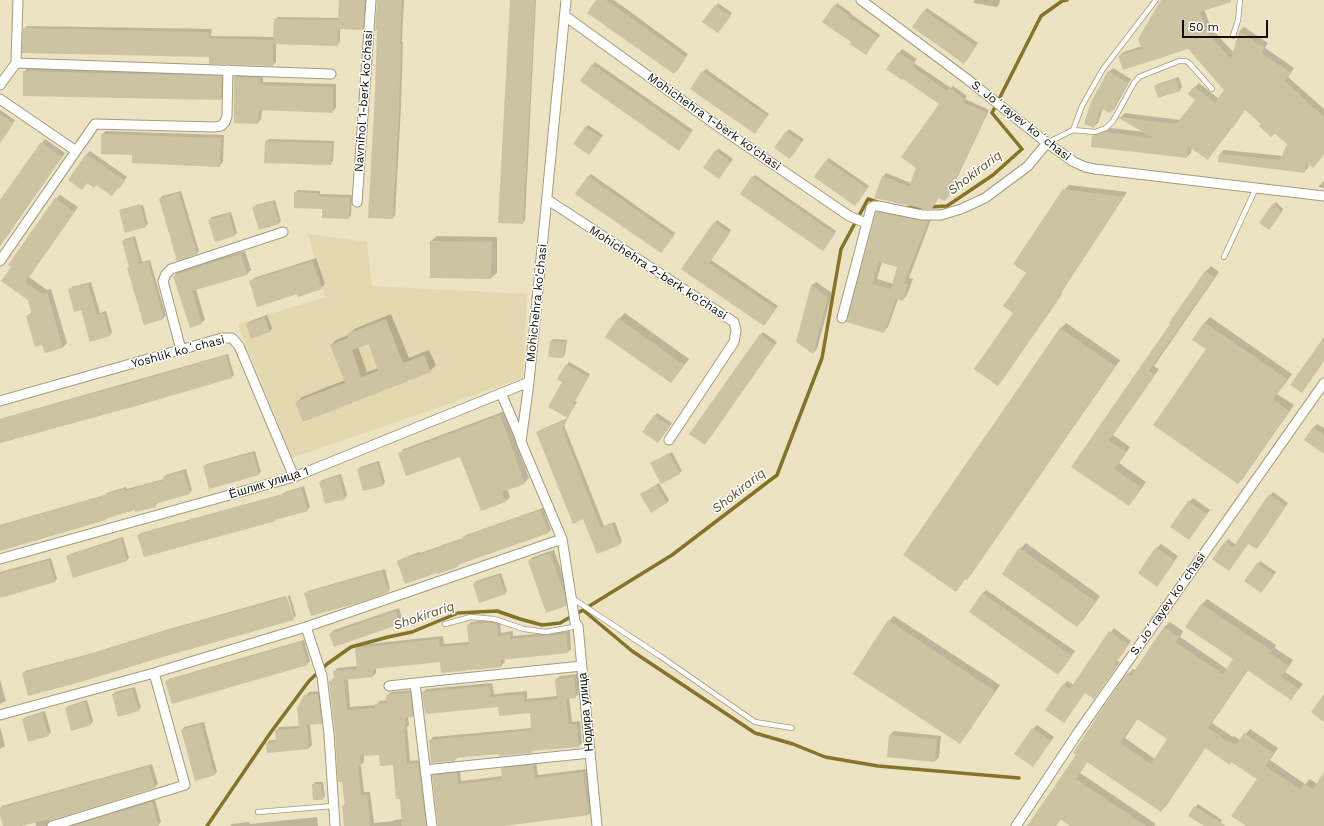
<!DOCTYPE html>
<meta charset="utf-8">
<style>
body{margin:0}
#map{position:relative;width:1324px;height:826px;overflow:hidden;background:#ebe3c1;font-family:"Work Sans",sans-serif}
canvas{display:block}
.scale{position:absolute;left:1182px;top:20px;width:86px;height:18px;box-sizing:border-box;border:2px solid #110e04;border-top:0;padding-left:5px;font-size:12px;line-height:14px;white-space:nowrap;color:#110e04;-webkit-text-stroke:3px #fff;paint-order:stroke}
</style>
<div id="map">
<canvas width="1324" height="826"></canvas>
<div class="scale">50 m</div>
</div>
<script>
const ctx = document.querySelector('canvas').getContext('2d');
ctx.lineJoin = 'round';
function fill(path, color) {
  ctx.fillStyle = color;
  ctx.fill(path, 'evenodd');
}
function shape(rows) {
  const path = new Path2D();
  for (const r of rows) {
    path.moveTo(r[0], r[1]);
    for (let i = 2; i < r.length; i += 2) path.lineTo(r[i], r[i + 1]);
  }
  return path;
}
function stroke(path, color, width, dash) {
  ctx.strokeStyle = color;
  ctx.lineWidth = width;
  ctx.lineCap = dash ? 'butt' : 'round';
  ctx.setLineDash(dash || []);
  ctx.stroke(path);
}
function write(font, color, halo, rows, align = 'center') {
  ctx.font = font + ' "Work Sans",sans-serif';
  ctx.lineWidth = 3;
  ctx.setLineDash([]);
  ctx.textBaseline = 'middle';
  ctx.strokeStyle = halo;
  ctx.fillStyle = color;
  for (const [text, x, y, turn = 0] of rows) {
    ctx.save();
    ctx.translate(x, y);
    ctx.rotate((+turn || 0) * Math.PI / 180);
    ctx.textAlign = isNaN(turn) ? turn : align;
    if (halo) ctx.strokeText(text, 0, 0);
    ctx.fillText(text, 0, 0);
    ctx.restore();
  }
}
fill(shape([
 [308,234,367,242,372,286,527,294,523,378,292,458,238,324,325,297]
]), '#e3d8af');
fill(shape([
 [340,0,368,0,366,26,363,29,340,28,340,42,337,45,276,43,276,62,273,65,24,29,27,26,212,29,211,36,274,37,275,20,278,17,339,18],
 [378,0,404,0,402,42,403,42,401,107,395,216,392,218],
 [510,0,536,0,525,220,523,223],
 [597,0,614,0,688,54,677,71,674,73],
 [974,0,1000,0,999,4,997,7,974,3],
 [1162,0,1227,0,1204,9,1211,28,1234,53,1240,31,1244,27,1268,43,1265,48,1294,68,1288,77,1324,109,1324,154,1309,163,1308,168,1304,172,1220,154,1224,150,1283,156,1288,144,1246,109,1208,159,1192,147,1191,153,1187,157,1093,136,1098,132,1110,128,1145,132,1120,118,1125,113,1180,120,1196,100,1195,87,1199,83,1219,99,1225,90,1188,48,1119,56,1124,52,1142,46],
 [718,3,732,13,718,32,704,22],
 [837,3,851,13,851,14,880,35,868,51,852,42,823,22],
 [927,8,978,43,967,60,913,27],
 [902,49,917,59,914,63,951,88,953,86,967,96,965,99,989,110,948,197,945,200,939,197,935,204,932,208,883,177,886,173,911,183,940,103,904,77,887,69],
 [595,62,693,130,681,147,593,65],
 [28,68,225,73,225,95,221,99,24,72],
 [1113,68,1131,79,1114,109,1110,112,1103,108,1098,123,1094,126,1109,72],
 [706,69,769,114,757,130,703,72],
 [238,74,263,74,263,82,336,84,336,108,332,112,262,110,261,119,258,123,234,99,235,77],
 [1179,77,1182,87,1180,90,1158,97,1155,86,1157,84],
 [0,110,15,120,0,142],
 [588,125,603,135,591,152,574,144],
 [789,129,804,139,792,156,775,148],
 [106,131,224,135,223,162,219,166,133,154,102,134],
 [45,139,65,153,0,246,0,202],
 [269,139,334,141,333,161,330,164,266,141],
 [719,149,733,159,721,175,716,151],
 [90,151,127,177,119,188,88,182,82,189,86,155],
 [829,158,869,186,858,202,827,160],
 [591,174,675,233,661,252,588,177],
 [755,175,836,231,825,247,753,177],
 [1324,181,1324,188,1318,187],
 [1069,185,1127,192,1061,293,1062,294,1003,379,998,384,1015,313,1028,273,1064,190],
 [298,190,320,191,320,194,352,195,351,216,348,218,323,208,295,192],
 [181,191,199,251,197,253,178,259,160,199,162,196],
 [60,195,78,207,29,277,47,290,51,289,67,343,63,347,43,344,27,316,32,312,28,299,13,267,56,199],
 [275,200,281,221,279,223,260,229,254,207,256,205],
 [1276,202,1283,209,1272,226,1274,204],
 [143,205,148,224,145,226,120,210,122,209,122,210],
 [882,208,932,217,909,278,913,279,907,295,902,300,898,299,888,327,883,332,847,322,877,213],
 [882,262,899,267,894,284,877,279],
 [231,212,237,233,235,235,209,220,212,217],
 [717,220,731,230,711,260,778,306,764,325,683,269],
 [135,236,142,262,150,260,166,316,163,318,130,267,123,241,125,239],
 [437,236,497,237,497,273,491,278,431,241],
 [245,251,251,270,247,274,196,289,205,320,201,323,174,276,178,272,205,262],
 [316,258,325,284,321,288,297,293,250,282,254,278],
 [1211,266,1219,272,1154,366,1159,369,1113,435,1130,447,1119,463,1146,482,1134,499,1129,504,1072,467,1172,324,1170,322,1206,271],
 [91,282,100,313,106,311,112,332,110,335,91,340,82,309,69,290,72,287],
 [816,282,832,293,817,349,813,353,797,342,812,285],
 [625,313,689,359,676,376,671,382,619,319],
 [391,314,409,358,429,350,436,365,430,371,296,403,302,397,345,380,331,345,336,340,348,335,354,329],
 [369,343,378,368,367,372,358,347],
 [267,315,272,328,270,331,252,338,247,325,249,322],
 [1210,317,1292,374,1277,394,1294,405,1243,478,1238,483,1207,349,1193,339,1205,322],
 [1066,323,1120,360,972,573,966,578,956,591,905,555,1061,328],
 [763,332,777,342,705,444,760,335],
 [553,339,567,340,565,354,563,357,551,341],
 [228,354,234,375,232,377,0,443,0,419],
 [569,362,590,374,575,401,577,402,570,414,564,381,567,365],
 [505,411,529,478,524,483,507,489,510,497,506,501,460,455,399,454,404,449],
 [657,413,672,423,660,439,644,432],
 [568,418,564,425,604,526,615,522,622,541,620,544,598,552,584,518,537,432,540,430],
 [1317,424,1324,428,1324,453,1313,428],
 [255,451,261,472,259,474,210,487,204,466,207,464],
 [672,452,682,471,679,473,651,463],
 [379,461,385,482,383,485,364,490,358,469,360,467],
 [186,469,192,490,189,493,157,502,158,503,155,506,135,509,107,517,105,520,0,550,0,525,105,495,107,493,126,487,127,489,164,479,164,477,166,475],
 [341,474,347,495,345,498,326,503,320,482,322,480],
 [659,483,669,500,667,503,641,494],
 [304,486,310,507,307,510,138,535,141,533,283,494,285,492],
 [1273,492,1288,503,1259,546,1249,543,1231,567,1226,542,1228,539,1236,545],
 [1193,498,1210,510,1189,539,1189,502],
 [543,508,551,530,548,532,460,564,457,566,398,561,401,559,419,552,420,553,463,538,466,535],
 [123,537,129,558,127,560,67,556,70,554],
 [1026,543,1100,596,1083,620,1077,625,1020,549],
 [1161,544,1178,556,1160,581,1157,548],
 [554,550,569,592,570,601,566,605,529,561,533,557],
 [51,558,57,579,55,581,0,597,0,572],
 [1260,561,1276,572,1264,589,1246,581],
 [385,569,390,589,388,591,305,594,308,591],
 [501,573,507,591,505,593,474,584,476,581],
 [986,590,1075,651,1062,669,982,594],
 [290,595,296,616,294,618,288,596],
 [286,596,292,618,23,674,25,671,93,653,166,630],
 [1207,599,1276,645,1275,648,1293,660,1285,672,1303,684,1291,699,1248,670,1212,723,1233,737,1234,736,1240,740,1250,729,1278,748,1270,760,1305,784,1310,779,1317,784,1324,774,1324,826,1248,826,1258,779,1232,761,1206,747,1166,806,1161,811,1088,761,1080,773,1156,824,1154,826,1072,826,1061,818,1056,826,1029,826,1077,754,1128,674,1133,669,1135,670,1164,627,1170,622,1183,631,1180,637,1227,669,1235,658,1187,627,1202,604],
 [1138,718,1169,739,1155,759,1125,738],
 [399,608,403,620,400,623,330,634,334,630],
 [894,616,1000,685,965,737,960,743,889,621],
 [493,619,500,622,501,633,513,631,513,636,570,631,571,649,568,652,504,659,505,662,501,666,442,672,441,661,376,667,376,673,373,676,348,679,350,707,376,705,380,701,388,700,387,696,391,692,413,690,416,713,413,716,408,717,409,725,407,727,410,761,422,760,432,826,345,826,343,806,345,804,330,682,334,678,334,672,337,668,358,666,356,648,359,645,443,636,444,644,469,642,468,625,471,622],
 [380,754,394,764,401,798,402,819,395,820,393,821,374,823,370,792,364,792,361,765,364,762,364,755],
 [1114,628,1131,641,1117,661,1120,662,1097,694,1094,698,1085,692,1046,709,1067,681,1074,685],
 [304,640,310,661,307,664,166,681,169,679],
 [577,674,579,694,575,697,569,698,572,722,580,721,582,743,579,746,533,750,531,752,499,753,458,757,455,760,430,741,433,737,532,728,531,712,423,692,426,689,492,683,494,694,527,691,527,699,558,696,556,679,560,676],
 [0,680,6,701,0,704],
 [135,687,141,708,138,710,113,695,115,692],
 [321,691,325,719,321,723,310,724,312,745,309,748,267,743,270,740,276,740,276,731,279,727,299,726,305,696,309,692],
 [87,700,93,721,91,724,72,729,66,708,68,706],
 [45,711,51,732,48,735,23,719,26,717],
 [204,722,217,772,215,774,196,780,182,730,184,727],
 [1037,725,1054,737,1032,766,1033,729],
 [0,727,5,746,0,749],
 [894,731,941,736,939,757,935,761,888,756,890,735],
 [536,762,538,775,587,769,592,811,589,814,491,826,439,826,433,776,437,772,460,770,461,781,503,776,502,769,505,765],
 [152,764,158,784,155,787,50,819,49,824,50,826,36,826,35,822,20,826,4,826,0,812,0,808,2,806],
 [315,782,323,782,325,796,322,799,313,785],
 [155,799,161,822,158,825,154,826,67,826],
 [1198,804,1222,820,1219,826,1206,826,1189,816],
 [317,817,318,826,230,826,232,824,249,822,250,824]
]), '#0003');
stroke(shape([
 [929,207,947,206,993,175,1022,149,992,113,1041,16,1062,1,1067,0],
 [905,208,921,207],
 [583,610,632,651,755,733,793,744,825,757,878,766,1019,778],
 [207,826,271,732,309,681,327,664,351,647,388,637,412,632,458,613,497,611,520,619,542,625,560,623,583,610,672,555,777,475,822,358,841,249,868,199,880,203]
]), '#857328', 3.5);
fill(shape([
 [339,0,365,0,363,30,338,29,338,46,273,44,273,66,209,64,209,57,22,53,23,28,209,32,209,38,273,40,274,19,338,20],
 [377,0,402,0,400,44,401,44,399,110,393,219,368,218,375,94,377,30,375,30],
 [510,0,535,0,523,224,498,223],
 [596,0,606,0,686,57,674,74,587,13],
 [1161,0,1231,0,1231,2,1200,12,1207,32,1231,59,1239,31,1265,48,1261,53,1291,73,1285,81,1324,117,1324,155,1313,168,1306,162,1305,173,1218,162,1219,154,1280,160,1287,144,1275,134,1271,137,1259,126,1261,124,1245,110,1233,128,1231,127,1208,160,1188,146,1187,158,1091,147,1092,136,1105,132,1153,138,1119,118,1119,117,1176,124,1195,100,1188,94,1194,86,1215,103,1224,90,1188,49,1123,70,1118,56,1142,48,1138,39],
 [715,5,731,16,718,33,702,22],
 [834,5,850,16,849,17,878,37,866,55,850,44,851,42,822,22],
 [924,10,976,46,964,64,912,27],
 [898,52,914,63,912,66,947,91,949,88,965,99,963,102,987,113,945,201,938,198,932,209,923,209,874,198,882,176,909,186,916,168,901,157,939,104,903,79,902,80,886,69],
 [592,64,691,133,679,151,580,81],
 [23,71,222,76,221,100,23,96],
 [702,71,767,116,755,134,690,89],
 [1108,71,1128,83,1110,113,1101,108,1094,128,1084,124,1091,102],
 [234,77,260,78,260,85,333,87,333,113,259,110,258,124,234,123],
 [1176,79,1180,91,1158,98,1154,86],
 [0,114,14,123,0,143],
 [585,127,601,138,589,155,573,144],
 [786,131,802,142,790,159,774,148],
 [101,134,221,138,220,167,132,163,132,155,101,154],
 [265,141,332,143,331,165,264,163],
 [41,142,62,157,0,245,0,200],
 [715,150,731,162,719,179,703,168],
 [86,154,125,181,119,189,118,188,112,196,96,185,94,188,87,183,82,190,68,180],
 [826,160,867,188,855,206,814,177],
 [588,176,674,236,661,253,575,194],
 [752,176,835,234,823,251,740,194],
 [1063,189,1123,197,1057,298,1058,299,998,386,974,369,1013,313,1003,306,1026,273,1013,264],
 [294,192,318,193,318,196,350,198,349,219,322,218,322,209,294,208],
 [179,193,197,254,177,261,159,199],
 [55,198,74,212,25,282,42,294,47,292,63,348,45,353,42,345,35,347,26,316,32,314,28,300,1,281,11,267,8,265],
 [273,201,279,224,259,230,252,207],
 [1273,203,1282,212,1269,230,1259,223],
 [140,204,146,227,125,233,119,210],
 [876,212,928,221,904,283,908,284,903,301,896,299,884,333,846,322],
 [879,262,897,267,891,289,872,284],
 [229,214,235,236,215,242,208,220],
 [714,222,730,233,709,263,776,309,764,326,681,269],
 [133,238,140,264,148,262,164,319,144,325,127,268,129,267,122,241],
 [430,241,492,242,491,279,430,278],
 [241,254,247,275,192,291,202,324,190,328,173,276,201,266],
 [312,261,322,289,298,297,297,294,257,307,249,281],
 [1205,271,1214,277,1149,371,1155,375,1109,440,1126,452,1114,469,1141,487,1129,506,1071,467,1170,324,1169,323],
 [88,284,97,315,104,313,110,336,90,342,81,310,74,312,68,289],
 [811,285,828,297,813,354,796,342],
 [265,317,270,332,251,339,246,324],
 [618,318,684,365,671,383,605,337],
 [386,319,403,363,424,355,431,372,303,422,295,402,345,383,330,345,348,338,347,334],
 [369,344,378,371,361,377,352,350],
 [1204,322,1287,379,1273,399,1289,411,1238,484,1153,425,1206,349,1192,340],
 [1060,328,1115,366,967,580,965,579,956,592,903,555],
 [760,334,775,345,705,445,689,434],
 [1324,337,1324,361,1302,393,1290,385],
 [550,341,565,342,563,358,548,357],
 [226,355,232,378,136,406,0,443,0,419,139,381],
 [566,364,589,377,573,404,575,405,568,418,548,407,562,382,557,379],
 [500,415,525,484,502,492,506,502,481,511,460,457,406,476,398,453],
 [654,415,670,426,658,443,642,432],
 [567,420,562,428,601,528,612,523,620,545,597,554,583,519,573,524,536,432],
 [1313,427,1324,435,1324,454,1304,440],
 [253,453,259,475,209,489,203,466],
 [669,453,680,474,661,484,650,463],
 [377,463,383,486,363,491,357,469],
 [183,471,190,494,155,504,156,507,135,512,135,510,105,519,106,520,0,551,0,526,104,496,104,495,124,489,125,491,164,480,163,477],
 [339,476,345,499,325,504,319,482],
 [656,485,667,503,651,513,640,494],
 [301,488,308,511,275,520,276,521,144,557,137,535,281,495,281,494],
 [1269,494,1286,506,1257,549,1248,544,1229,571,1212,559,1225,541,1233,547],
 [1188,501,1207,514,1189,540,1170,527],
 [540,510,549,533,457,565,458,567,438,574,437,573,405,584,397,561,417,554,418,555,463,539,462,537],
 [121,539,127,561,73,578,66,556],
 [1156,547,1175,561,1157,587,1138,573],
 [1019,548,1095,601,1077,627,1002,574],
 [550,553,565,596,566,606,546,613,528,561],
 [49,560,55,582,1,598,0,593,0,574],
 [1257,563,1274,575,1261,593,1244,581],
 [382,571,389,592,361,602,311,616,304,593],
 [499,575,506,594,479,603,473,584],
 [982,593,1072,656,1058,675,969,612],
 [287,597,294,620,166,656,84,681,28,696,22,673,89,655,162,632],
 [1201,604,1272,651,1270,653,1289,666,1281,677,1299,689,1291,700,1247,670,1208,728,1228,742,1228,740,1236,745,1244,733,1274,753,1265,766,1300,789,1304,784,1313,789,1324,772,1324,826,1246,826,1231,816,1257,779,1231,762,1230,765,1205,748,1161,812,1087,762,1076,779,1146,826,1070,826,1060,819,1055,826,1027,826,1076,755,1073,753,1104,706,1127,673,1131,676,1164,627,1179,637,1175,642,1223,674,1233,659,1185,627],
 [1137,719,1167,739,1151,764,1120,743],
 [395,611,400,624,334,647,329,634],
 [888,620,995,691,960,744,853,674],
 [489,622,497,625,498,636,510,634,510,639,566,634,568,653,501,660,501,667,441,673,440,662,373,669,373,677,344,680,347,710,375,708,375,704,387,703,386,695,410,693,413,717,405,718,406,730,404,730,407,764,418,763,426,826,402,826,400,799,396,799,393,765,380,766,379,755,360,756,361,766,358,767,361,795,367,795,370,826,344,826,342,806,345,806,342,782,338,782,335,733,329,681,334,681,333,671,357,669,355,648,439,639,440,647,469,644,467,625],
 [1109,631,1128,645,1114,665,1117,666,1094,699,1085,693,1064,723,1045,710,1063,684,1070,689],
 [301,642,308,665,172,704,165,681],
 [574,677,576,698,566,699,569,724,577,724,579,747,531,751,532,753,499,756,499,754,455,758,455,761,431,763,429,740,531,730,530,713,499,716,498,707,425,714,422,692,489,686,491,697,524,694,524,702,557,699,555,679],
 [132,689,139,711,118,717,112,694],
 [318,694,322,724,307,725,309,749,267,753,266,743,276,742,275,730,299,728,297,708,304,695],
 [1324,694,1324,722,1311,712],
 [85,702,91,725,71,731,65,708],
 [42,713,49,736,28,742,22,719],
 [201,724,215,775,195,781,181,730],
 [1032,728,1051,741,1033,767,1014,754],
 [889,735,937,739,935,762,887,757],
 [533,765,535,778,583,772,589,815,504,826,438,826,432,775,457,773,458,784,502,779,501,768],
 [149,766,155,788,49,821,48,819,22,826,3,826,0,815,0,808],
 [312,784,321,784,323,800,313,800],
 [152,802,159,826,72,826],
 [1194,806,1226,826,1204,826,1188,816]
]), '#cbc3a2');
const service = shape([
 [1233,36,1238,20,1240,0],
 [1073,130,1082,106,1103,69,1156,0],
 [1047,143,1073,130,1095,132,1106,128,1113,121,1134,83,1139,77,1179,61,1186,61,1190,64,1212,89],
 [1224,257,1256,188],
 [572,598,660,656,755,722,792,728],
 [445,624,471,617,494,619,524,629,546,632,578,626],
 [258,812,333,806]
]);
const minor = shape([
 [18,0,16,63,331,74],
 [566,0,529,382,521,442,562,539,575,622,578,626,597,826],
 [861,0,967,79,1047,143,1074,162,1085,167,1095,169,1324,196],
 [565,16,719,127,849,216,866,223],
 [0,85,16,63],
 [0,99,76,151,0,261],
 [76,151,95,124,214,127,221,126,225,122,227,116,228,70],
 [548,200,734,322,736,330,734,342,669,440],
 [357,202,371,0],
 [842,318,871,208,874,206,878,206,922,215,941,215,961,209,985,198,1028,166,1047,143],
 [181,350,163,281,166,274,171,269,283,232],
 [501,393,521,440],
 [0,401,222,338,232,338,239,346,294,477],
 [0,559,294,477,529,382],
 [306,627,322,676,329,734,335,826],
 [389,686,415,683],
 [0,715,154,673,306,627,562,539],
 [425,770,590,753],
 [52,826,185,785,154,673],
 [432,826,415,683,582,666],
 [1016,826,1079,731,1324,383]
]);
stroke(service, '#a49c7c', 6);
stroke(minor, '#a49c7c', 11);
stroke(service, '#fff', 4.5);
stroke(minor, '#fff', 9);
write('12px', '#110e04', '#fff', [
 ["Navnihol 1-berk ko'chasi",364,101,-86],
 ["S. Joʻrayev koʻchasi",1021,121,38],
 ["Mohichehra 1-berk ko'chasi",714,122,35],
 ["Mohichehra 2-berk ko'chasi",658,273,33],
 ["Mohichehra ko'chasi",537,303,-84],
 ["Yoshlik koʻchasi",178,352,-15],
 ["Ёшлик улица 1",269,483,-17],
 ["S. Joʻrayev koʻchasi",1168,604,-55],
 ["Нодира улица",586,712,-95]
]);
write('italic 13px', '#5c5228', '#fff', [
 ["Shokirariq",975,173,-37],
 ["Shokirariq",739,491,-38],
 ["Shokirariq",424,616,-19]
]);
</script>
